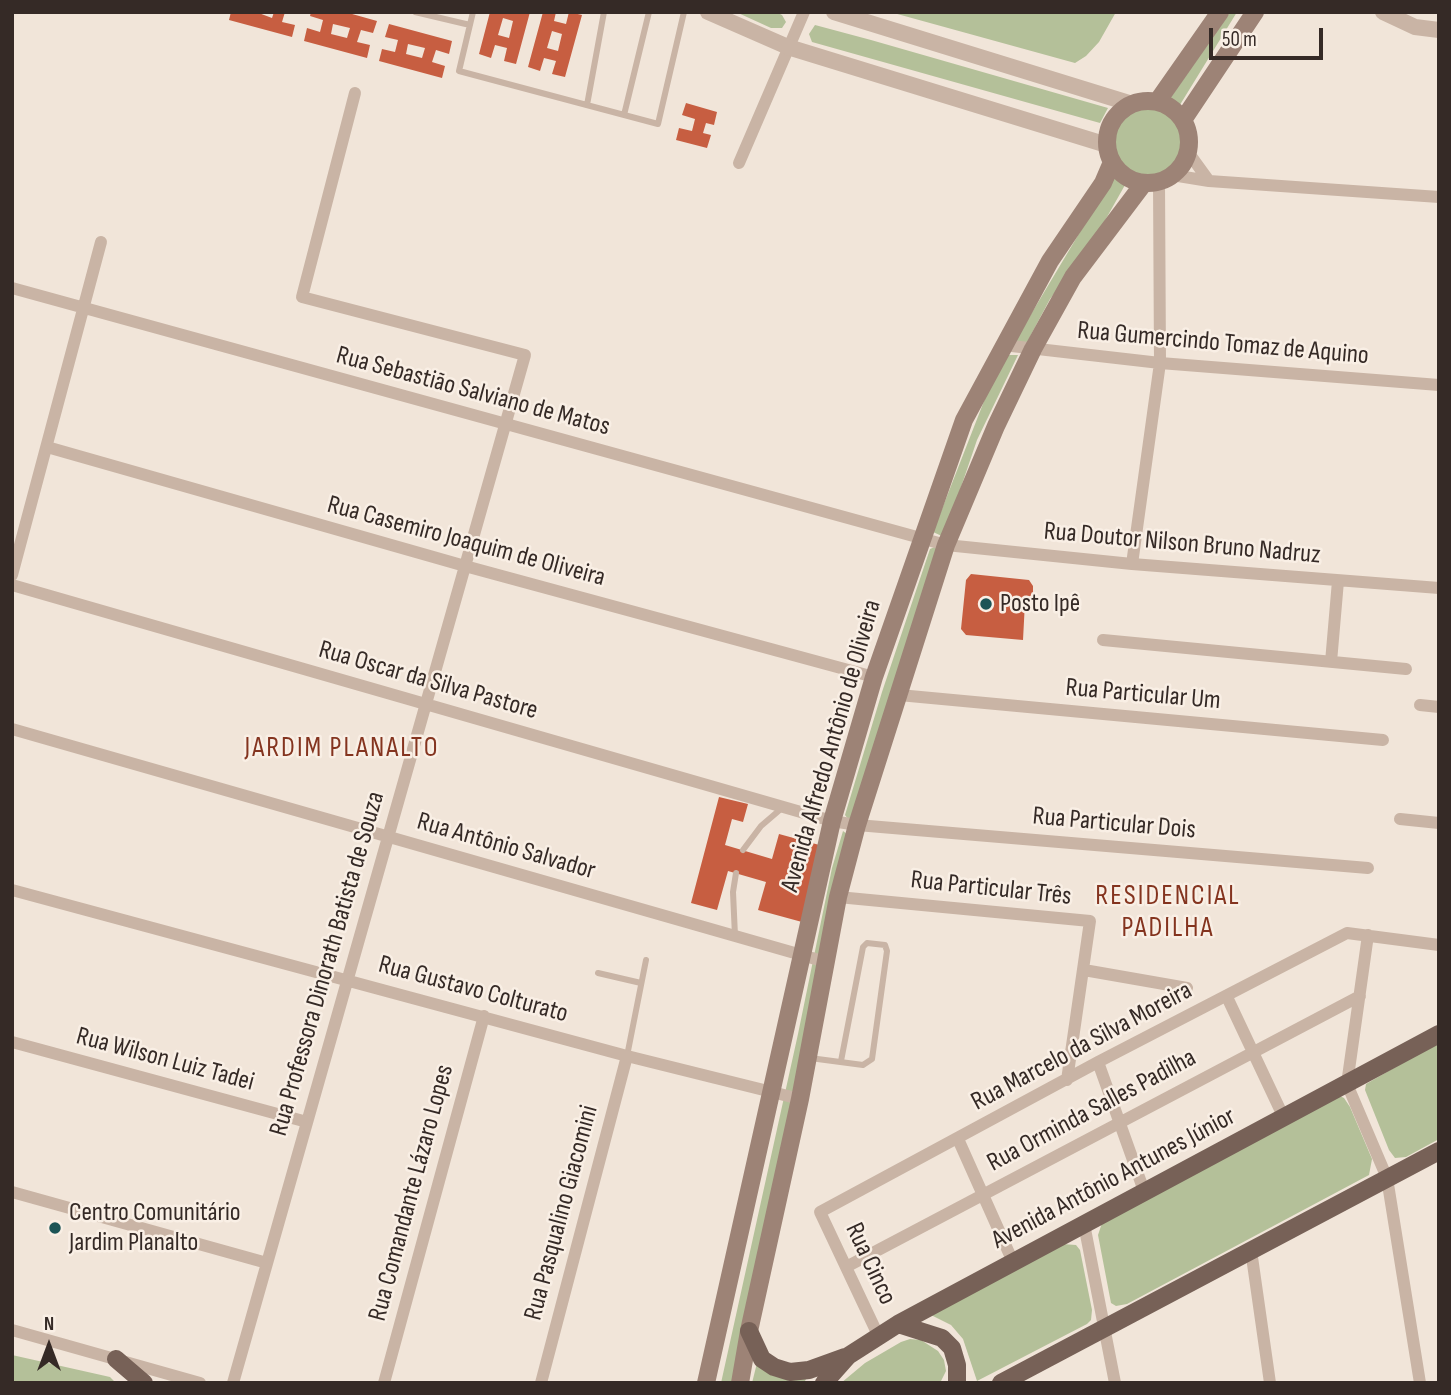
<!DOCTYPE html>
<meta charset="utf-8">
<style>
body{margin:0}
#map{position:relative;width:1451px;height:1395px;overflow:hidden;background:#f1e5d9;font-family:"Sofia Sans Condensed",sans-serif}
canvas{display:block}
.frame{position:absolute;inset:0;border:14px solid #352a26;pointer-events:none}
.north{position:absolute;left:14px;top:1311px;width:70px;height:70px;-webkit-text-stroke:5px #f9efe5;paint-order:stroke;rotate:0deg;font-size:19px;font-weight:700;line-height:28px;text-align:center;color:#352a26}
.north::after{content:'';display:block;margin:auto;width:24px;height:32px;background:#352a26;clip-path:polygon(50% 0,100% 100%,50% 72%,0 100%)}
.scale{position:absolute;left:1209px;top:28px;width:114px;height:32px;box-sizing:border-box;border:4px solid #352a26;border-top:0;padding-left:9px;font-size:21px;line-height:24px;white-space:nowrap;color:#352a26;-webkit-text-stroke:5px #f9efe5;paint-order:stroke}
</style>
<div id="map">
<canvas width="1451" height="1395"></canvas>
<div class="frame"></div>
<div class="north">N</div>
<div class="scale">50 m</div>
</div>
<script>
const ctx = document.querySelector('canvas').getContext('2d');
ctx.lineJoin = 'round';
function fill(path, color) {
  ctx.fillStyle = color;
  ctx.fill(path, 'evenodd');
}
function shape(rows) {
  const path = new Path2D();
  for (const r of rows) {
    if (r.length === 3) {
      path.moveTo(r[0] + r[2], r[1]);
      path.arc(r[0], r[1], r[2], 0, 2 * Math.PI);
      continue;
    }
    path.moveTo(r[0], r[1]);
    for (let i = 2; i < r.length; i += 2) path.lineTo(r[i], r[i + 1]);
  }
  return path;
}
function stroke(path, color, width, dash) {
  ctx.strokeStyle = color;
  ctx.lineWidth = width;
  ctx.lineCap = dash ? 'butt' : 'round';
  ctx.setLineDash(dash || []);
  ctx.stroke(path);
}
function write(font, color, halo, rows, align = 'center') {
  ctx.font = font + ' "Sofia Sans Condensed",sans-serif';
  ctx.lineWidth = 5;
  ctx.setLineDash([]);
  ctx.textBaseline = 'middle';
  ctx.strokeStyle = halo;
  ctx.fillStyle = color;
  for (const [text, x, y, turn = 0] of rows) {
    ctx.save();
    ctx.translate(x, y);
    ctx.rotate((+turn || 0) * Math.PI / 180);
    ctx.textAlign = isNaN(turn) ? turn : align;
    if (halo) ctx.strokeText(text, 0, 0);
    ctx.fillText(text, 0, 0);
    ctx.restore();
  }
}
fill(shape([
 [736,12,776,12,782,15,786,22,782,28,771,28],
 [890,12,1116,12,1099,42,1086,56,1075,63],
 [1230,12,1237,12,1178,108,1168,101],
 [815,25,871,40,1108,108,1100,123,812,42,809,34],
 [1148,141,34],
 [1114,175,1125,185,1103,224,1084,255,1050,299,1026,344,1015,341],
 [1002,355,1018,355,977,440,944,537,933,532],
 [937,546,853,818,848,819,845,815,882,692,930,549],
 [843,831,847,834,733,1383,721,1383,798,1034,832,868],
 [1439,1042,1439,1139,1406,1157,1395,1158,1389,1150,1365,1090,1366,1084],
 [1340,1096,1344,1098,1350,1107,1372,1159,1369,1175,1127,1304,1116,1306,1111,1303,1098,1235,1102,1223],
 [1062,1244,1076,1245,1080,1250,1092,1310,1091,1320,1087,1324,977,1381,963,1339,951,1325,931,1315],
 [910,1339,921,1340,938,1351,944,1360,946,1371,940,1383,841,1383,865,1363,901,1342],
 [12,1355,110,1377,116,1383,12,1383],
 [757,1363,807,1377,804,1383,752,1383]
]), '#b4c099');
fill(shape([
 [231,12,256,12,272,18,274,12,285,12,282,22,295,25,292,37,229,20],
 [311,12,345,12,377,21,373,33,361,30,357,42,370,45,367,58,304,41,307,28,320,32,323,20,310,16],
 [333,24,350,28,347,38,331,34],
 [490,12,530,12,516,64,504,61,507,48,495,45,491,58,479,54],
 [503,18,513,21,509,38,498,35],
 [543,12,556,12,554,21,566,24,569,12,582,15,565,77,552,74,556,61,544,58,540,71,528,67],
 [552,31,562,34,558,51,547,48],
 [389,24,452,41,449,54,436,50,432,62,445,66,442,78,379,61,382,49,395,52,398,40,385,37],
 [408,44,425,48,422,58,406,54],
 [686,103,717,112,714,125,706,123,703,133,711,135,707,148,676,140,679,128,692,131,695,119,682,115],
 [971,574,1029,580,1033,586,1033,599,1025,602,1023,640,966,635,961,629,966,580],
 [719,797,748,804,743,822,732,819,725,845,772,859,779,834,823,846,802,922,758,910,766,882,728,871,717,910,691,903]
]), '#c75e41');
stroke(shape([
 [415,12,470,25],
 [473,12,459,71,658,124,684,12],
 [587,105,604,12],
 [624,115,649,12],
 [743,850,761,826,782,808],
 [735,936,733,892,736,873],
 [598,973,641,983],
 [627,1056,646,960],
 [810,1058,863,1065,872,1059,887,951,885,945,867,943,863,947,841,1061]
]), '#c9b4a5', 6);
stroke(shape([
 [1188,152,1209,181],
 [739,163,804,12],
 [1172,175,1209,181,1439,197],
 [12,288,946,545,1132,564,1439,588],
 [1003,345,1160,363,1439,385],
 [47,447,465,566,874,677],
 [1132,564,1160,363,1159,182],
 [12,575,101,242],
 [12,585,832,821,857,825,1368,868],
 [1103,640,1406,669],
 [1331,662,1338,581],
 [899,695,1383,740],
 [1420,705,1439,707],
 [12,729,826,962],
 [1400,819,1439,823],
 [12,890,627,1056,800,1099],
 [838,897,1090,921,1067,1080],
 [1368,935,1347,1084,1387,1178,1420,1383],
 [1084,970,1187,988],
 [1227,997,1284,1118],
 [12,1042,307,1122],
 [1098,1062,1144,1191],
 [958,1139,1013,1262],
 [12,1192,267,1263],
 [1084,1224,1115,1383],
 [1251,1250,1270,1383],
 [846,1267,1360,996],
 [12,1330,200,1383],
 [878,1335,820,1212,1098,1062,1347,933,1439,945],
 [233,1383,525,355,302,297,355,93],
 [384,1383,484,1016],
 [541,1383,627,1056]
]), '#c9b4a5', 12);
stroke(shape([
 [708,12,788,47,1107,145],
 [834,12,1132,104],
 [1383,12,1415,27,1439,30]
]), '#c9b4a5', 16);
stroke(shape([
 [1148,142,41],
 [1157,102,1220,12],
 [1183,120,1255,12],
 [706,1383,832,821,874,677,964,420,1050,261,1103,183,1112,162],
 [740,1383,749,1331,800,1099,838,897,857,825,946,545,996,426,1033,349,1073,277,1144,183]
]), '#9d8376', 18);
stroke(shape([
 [898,1324,942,1338,952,1348,957,1365,957,1383],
 [749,1331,762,1359,774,1367,790,1372,809,1370,845,1357],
 [116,1359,144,1383],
 [824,1383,848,1356,898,1324,1439,1034],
 [1001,1383,1439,1151]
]), '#776157', 18);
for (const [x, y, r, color] of [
 [986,604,7,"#1c5456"],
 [55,1228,7,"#1c5456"]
]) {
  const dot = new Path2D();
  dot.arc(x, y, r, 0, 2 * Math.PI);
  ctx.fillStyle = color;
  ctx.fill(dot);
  stroke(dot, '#f9efe5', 2.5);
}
write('26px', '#352a26', '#f9efe5', [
 ["Rua Gumercindo Tomaz de Aquino",1223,344,5],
 ["Rua Sebastião Salviano de Matos",473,392,15],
 ["Rua Casemiro Joaquim de Oliveira",466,542,15],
 ["Rua Doutor Nilson Bruno Nadruz",1182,544,5],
 ["Rua Oscar da Silva Pastore",428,681,16],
 ["Rua Particular Um",1143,695,5],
 ["Avenida Alfredo Antônio de Oliveira",832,746,-74],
 ["Rua Particular Dois",1114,824,5],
 ["Rua Antônio Salvador",506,847,16],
 ["Rua Particular Três",991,889,6],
 ["Rua Professora Dinorath Batista de Souza",328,964,-74],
 ["Rua Gustavo Colturato",473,990,15],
 ["Rua Marcelo da Silva Moreira",1082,1047,-28],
 ["Rua Wilson Luiz Tadei",165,1060,15],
 ["Rua Orminda Salles Padilha",1092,1111,-28],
 ["Avenida Antônio Antunes Júnior",1114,1179,-28],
 ["Rua Comandante Lázaro Lopes",412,1193,-75],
 ["Rua Pasqualino Giacomini",562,1213,-75],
 ["Rua Cinco",870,1264,65]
]);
write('26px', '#352a26', '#f9efe5', [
 ["Posto Ipê",1000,604],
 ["Centro Comunitário",69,1213],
 ["Jardim Planalto",69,1243]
], 'left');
ctx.letterSpacing = '2px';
write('28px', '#84341f', '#f9efe5', [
 ["JARDIM PLANALTO",342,749],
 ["RESIDENCIAL",1168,897],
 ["PADILHA",1168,929]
]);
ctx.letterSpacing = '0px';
</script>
